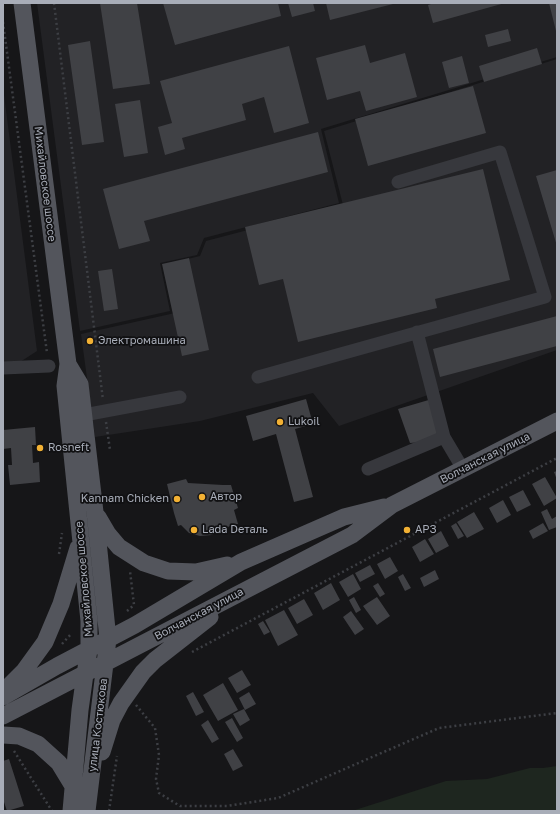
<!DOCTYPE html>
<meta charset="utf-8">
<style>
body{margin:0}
#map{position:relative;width:560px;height:814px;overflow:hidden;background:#161618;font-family:"Golos Text",sans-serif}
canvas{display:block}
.frame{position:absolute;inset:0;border:4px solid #a8adb8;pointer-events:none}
</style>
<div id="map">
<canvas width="560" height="814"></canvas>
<div class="frame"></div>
</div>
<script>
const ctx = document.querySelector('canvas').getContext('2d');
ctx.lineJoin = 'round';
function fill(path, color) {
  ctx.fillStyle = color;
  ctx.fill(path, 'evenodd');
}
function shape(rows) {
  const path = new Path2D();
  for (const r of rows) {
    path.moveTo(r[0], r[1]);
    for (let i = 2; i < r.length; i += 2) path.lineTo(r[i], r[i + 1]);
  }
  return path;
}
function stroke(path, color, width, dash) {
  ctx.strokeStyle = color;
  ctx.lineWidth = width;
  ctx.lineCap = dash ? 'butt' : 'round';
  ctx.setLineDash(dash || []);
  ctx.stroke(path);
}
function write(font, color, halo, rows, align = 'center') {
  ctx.font = font + ' "Golos Text",sans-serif';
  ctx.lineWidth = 3.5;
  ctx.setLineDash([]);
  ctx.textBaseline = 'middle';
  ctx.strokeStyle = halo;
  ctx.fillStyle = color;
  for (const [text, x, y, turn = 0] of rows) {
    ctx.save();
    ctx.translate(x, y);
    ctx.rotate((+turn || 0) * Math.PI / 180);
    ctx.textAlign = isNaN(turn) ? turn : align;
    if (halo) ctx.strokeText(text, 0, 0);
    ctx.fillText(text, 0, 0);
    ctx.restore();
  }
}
fill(shape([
 [37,3,557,3,557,57,321,129,339,203,204,238,197,255,160,263,170,311,80,331],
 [557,59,557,350,339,426,313,393,200,421,95,437,81,334,175,313,163,265,200,256,206,241,343,205,324,131],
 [3,87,37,351,3,373]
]), '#222225');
fill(shape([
 [557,766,557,811,352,811,446,781,487,779,530,768,543,768]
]), '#1e261f');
fill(shape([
 [100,3,137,3,150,84,113,89],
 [163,3,278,3,281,16,175,45],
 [288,3,313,3,315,11,292,17],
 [326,3,392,3,393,4,330,20],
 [434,3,505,3,433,23,428,5],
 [549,3,557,3,557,31,556,31],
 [508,29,511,41,488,47,485,35],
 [90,41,104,142,82,145,68,45],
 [365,45,370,63,405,53,417,97,366,111,360,91,327,100,316,58],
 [289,46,309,123,274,133,264,97,242,104,246,120,182,138,185,149,165,155,158,127,172,123,160,81],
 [537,48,542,64,484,82,479,66],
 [462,56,469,83,449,88,442,62],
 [473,86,486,133,368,166,355,119],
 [140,100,148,153,124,157,115,104],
 [318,132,328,172,144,221,150,241,119,249,103,189],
 [483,169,510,280,435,299,437,308,298,342,283,279,259,285,245,227],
 [557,170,557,246,536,176],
 [189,258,209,350,182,356,162,264],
 [112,269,118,309,104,311,98,271],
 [557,316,557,346,440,377,433,349],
 [306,399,313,424,295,429,313,497,294,502,276,434,253,441,246,416],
 [432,399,440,432,422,442,410,443,398,409],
 [35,427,36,445,32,445,33,463,39,462,40,482,10,485,8,465,12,465,11,448,3,449,3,430],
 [557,471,557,480,554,472],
 [545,477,557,498,544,506,532,484],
 [186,479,188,483,223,485,231,485,238,508,234,510,238,524,230,526,212,535,200,536,189,533,181,525,178,526,174,513,167,484],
 [523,490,531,505,517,512,509,497],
 [503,500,511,515,497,523,489,508],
 [547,509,552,519,557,516,557,527,549,530,541,512],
 [474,512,484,529,467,538,457,522],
 [456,523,464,536,458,539,451,526],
 [543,523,548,531,533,539,529,531],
 [441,531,449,546,436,553,428,539],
 [425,539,434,554,420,562,412,547],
 [390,557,398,571,385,579,377,564],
 [370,565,375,574,360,582,355,573],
 [435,570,439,579,424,587,420,578],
 [353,574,361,589,348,597,339,582],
 [403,574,411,588,405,591,398,577],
 [331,583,340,600,323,610,314,593],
 [378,583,385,594,380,597,373,586],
 [354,597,361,610,356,613,349,600],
 [377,597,390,616,377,625,363,606],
 [304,599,313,615,297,624,288,608],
 [284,610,298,635,278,646,265,620],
 [351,611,364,629,355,635,343,617],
 [263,621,270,632,264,635,258,624],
 [242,670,251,685,237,693,228,678],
 [223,683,238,710,218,721,203,695],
 [193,692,204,712,196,716,186,696],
 [249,692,256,704,245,710,239,698],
 [244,709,250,720,240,726,233,714],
 [232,718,243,738,237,742,225,722],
 [208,720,219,739,212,743,201,725],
 [233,749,243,766,233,771,224,754],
 [9,759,24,806,7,811,3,799,3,761]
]), '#404145');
stroke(shape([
 [54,3,103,400],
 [3,22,47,353],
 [106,422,110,450],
 [59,554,62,533],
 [127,611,134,605,130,571],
 [62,644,71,634],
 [192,652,557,458],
 [136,705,155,728,159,755,156,779,159,793,180,806,227,806,278,798,439,728,557,713],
 [14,751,52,811],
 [109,811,117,756]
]), '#3d3f44', 2.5, [2, 3]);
stroke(shape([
 [417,332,444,437,463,469],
 [3,368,49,366],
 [258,377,545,297,500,152,398,182],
 [84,415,180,397],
 [368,469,444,437]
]), '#37383d', 13);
stroke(shape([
 [22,3,68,364,65,386,89,621,89,650,85,674,80,710,71,811],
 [68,364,80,384,95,512,108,639,87,811],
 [98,517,108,534,119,547,144,563,168,571,196,572,227,565],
 [7,688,24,671,45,642,61,604,78,548],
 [3,697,57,666,135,625,241,562,344,517,384,507],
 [3,716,352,535,392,505,557,421],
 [3,735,19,736,38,744,59,763,73,786],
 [102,752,112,720,121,703,143,672,155,660,210,617]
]), '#53555c', 17);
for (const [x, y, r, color] of [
 [90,341,4,"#f2b134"],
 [280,422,4,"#f2b134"],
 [40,448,4,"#f2b134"],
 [202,497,4,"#f2b134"],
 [177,499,4,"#f2b134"],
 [194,530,4,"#f2b134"],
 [407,530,4,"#f2b134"]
]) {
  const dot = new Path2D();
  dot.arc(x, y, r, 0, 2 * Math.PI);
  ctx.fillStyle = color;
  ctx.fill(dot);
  stroke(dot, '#111113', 1.5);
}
write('11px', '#a8adb8', '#111113', [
 ["Михайловское шоссе",45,184,83],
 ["Волчанская улица",485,458,-27],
 ["Михайловское шоссе",84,579,-95],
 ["Волчанская улица",199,614,-28],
 ["улица Костюкова",98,725,-83]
]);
write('11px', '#a8adb8', '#111113', [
 ["Электромашина",98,341],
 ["Lukoil",288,422],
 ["Rosneft",48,448],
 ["Автор",210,497],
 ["Kannam Chicken",169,499,"right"],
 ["Lada Dеталь",202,530],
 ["АРЗ",415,530]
], 'left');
</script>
